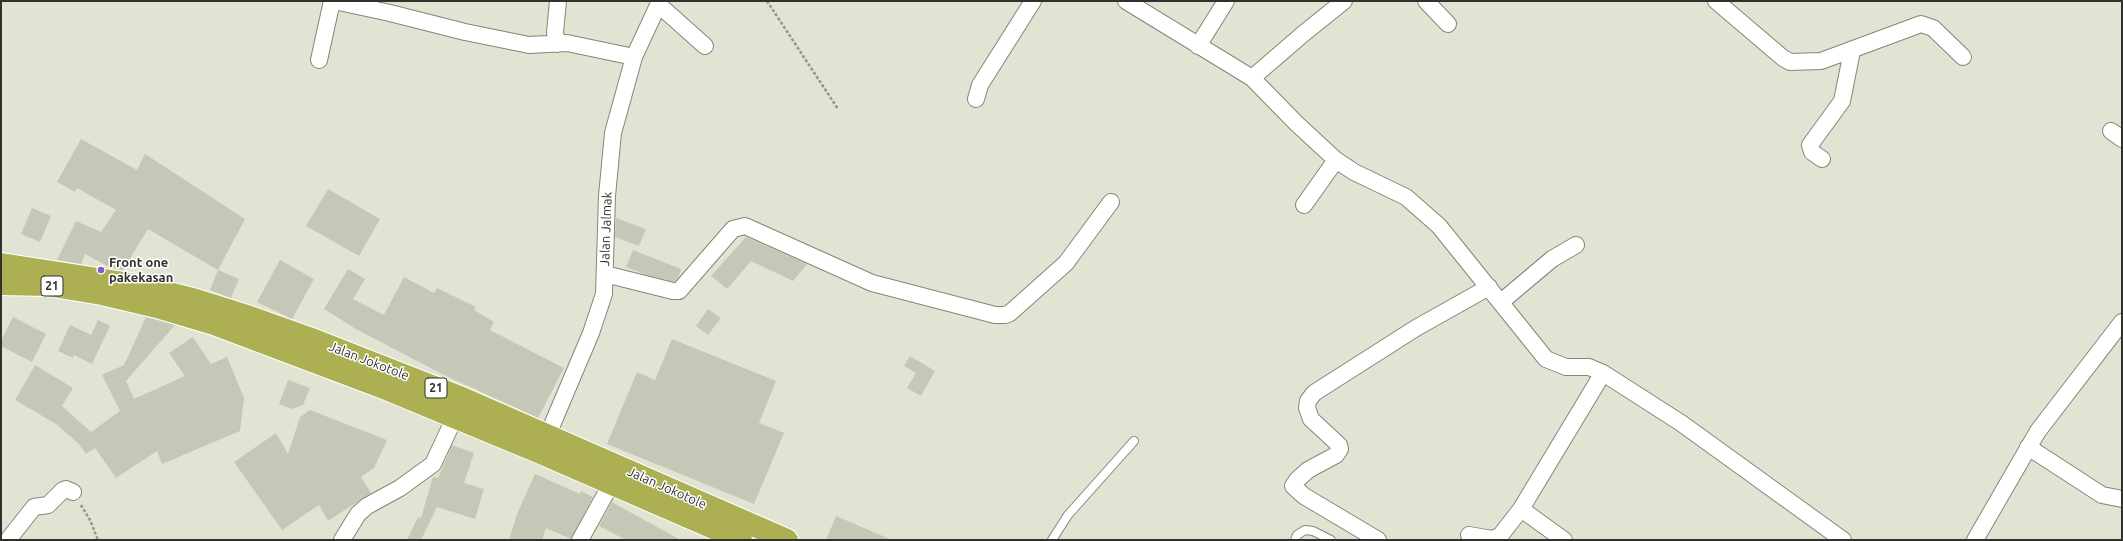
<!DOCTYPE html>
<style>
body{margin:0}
#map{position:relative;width:2123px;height:541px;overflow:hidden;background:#e2e4d3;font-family:Ubuntu,sans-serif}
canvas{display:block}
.frame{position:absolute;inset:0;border:2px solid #31322b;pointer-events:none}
</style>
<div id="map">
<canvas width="2123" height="541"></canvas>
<div class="frame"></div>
</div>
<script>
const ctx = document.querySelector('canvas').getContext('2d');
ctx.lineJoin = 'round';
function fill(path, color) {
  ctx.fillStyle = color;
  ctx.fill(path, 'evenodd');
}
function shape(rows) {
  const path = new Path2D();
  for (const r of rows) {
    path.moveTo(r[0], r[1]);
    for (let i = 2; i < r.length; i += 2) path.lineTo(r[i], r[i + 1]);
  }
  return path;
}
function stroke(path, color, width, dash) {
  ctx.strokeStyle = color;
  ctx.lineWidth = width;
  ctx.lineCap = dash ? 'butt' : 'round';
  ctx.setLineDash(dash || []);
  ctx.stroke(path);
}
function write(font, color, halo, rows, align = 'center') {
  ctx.font = font + ' Ubuntu,sans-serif';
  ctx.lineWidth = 3;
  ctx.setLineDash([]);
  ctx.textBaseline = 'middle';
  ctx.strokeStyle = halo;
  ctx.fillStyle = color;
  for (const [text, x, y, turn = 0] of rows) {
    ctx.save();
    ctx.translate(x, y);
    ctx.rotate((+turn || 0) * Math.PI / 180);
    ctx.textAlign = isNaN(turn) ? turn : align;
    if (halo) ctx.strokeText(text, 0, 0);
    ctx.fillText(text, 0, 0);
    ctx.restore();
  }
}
fill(shape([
 [81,139,137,170,145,154,245,219,218,270,148,229,123,270,111,268,85,254,81,264,57,260,76,221,101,232,116,210,77,188,75,192,57,182],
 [328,189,380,219,359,256,306,226],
 [32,208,51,216,40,242,21,234],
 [616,218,646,229,639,246,615,237],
 [746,237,807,264,793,281,751,261,727,289,711,276],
 [633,250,681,269,678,278,674,282,647,275,626,267],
 [280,260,314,279,292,319,257,302],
 [348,269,365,279,353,299,384,315,404,277,434,293,437,288,476,307,474,310,494,322,490,330,564,368,538,418,442,374,356,329,324,309],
 [218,270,239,279,231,298,210,290],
 [708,309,721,318,708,335,696,326],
 [13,317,46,334,32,362,1,346,1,341],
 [146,317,175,325,126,381,134,399,185,376,169,353,193,337,211,364,227,357,244,398,240,431,162,464,157,451,116,478,95,448,86,454,79,444,56,424,15,400,35,365,73,388,62,406,91,432,120,411,102,375,124,365],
 [98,320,110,326,92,364,74,355,73,358,58,351,70,325,91,335],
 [672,339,776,381,759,423,784,433,754,504,607,444,637,372,655,380],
 [910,356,935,371,921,396,907,388,916,373,904,366],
 [288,380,310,388,303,405,292,409,279,404],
 [310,410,387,440,374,468,361,477,371,493,328,521,319,505,282,530,234,462,276,433,288,454,300,417],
 [452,445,474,453,464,483,484,489,475,519,437,507,421,540,407,540,418,517,421,518,433,477,438,478],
 [535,474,580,494,581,491,593,497,571,539,546,528,542,540,509,540,517,514],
 [612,502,644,520,681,540,626,540,599,526],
 [836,516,892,540,826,540]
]), '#c6c8b7');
const service = shape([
 [1052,540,1068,515,1134,441],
 [1295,540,1297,535,1305,530,1313,531,1331,540]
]);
const minor = shape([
 [334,1,390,13,465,32,529,45,567,43,634,57],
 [1126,1,1252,78,1296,123,1336,160,1354,172,1406,197,1439,226,1546,359,1566,367,1589,367,1603,373,1681,423,1843,540],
 [1426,1,1448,24],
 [1716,1,1783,58,1790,62,1821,61,1921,24,1933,28,1963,57],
 [659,5,705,46],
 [557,44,555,32,558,1],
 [1198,46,1226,1],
 [319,60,332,1],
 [1252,78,1303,34,1344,1],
 [976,99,980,85,1033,1],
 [2111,131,2122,139],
 [1822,159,1812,152,1810,145,1842,101,1852,51],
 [1304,205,1336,160],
 [605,274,673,291,679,291,733,229,745,226,872,283,995,315,1005,315,1010,313,1066,263,1111,202],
 [1501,302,1552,259,1576,245],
 [544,444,591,333,604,294,607,196,613,133,634,57,660,1],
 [2028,447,2102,495,2122,499],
 [1469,535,1492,539,1500,536,1521,509],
 [8,540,34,507,48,505,63,490,66,489,73,492],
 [342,540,358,514,367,506,400,488,433,464,454,419],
 [580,540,611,484],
 [1378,540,1304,496,1293,486,1297,480,1308,470,1336,455,1340,449,1339,445,1311,419,1307,408,1308,401,1314,393,1416,328,1489,287],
 [1564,540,1521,509,1603,373],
 [1975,540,2038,431,2122,322]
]);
const trunk = shape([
 [1,264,137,285,196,300,250,317,309,338,462,398,787,540],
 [1,284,47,285,102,294,157,307,214,324,389,390,541,453,741,540]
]);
stroke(service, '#848676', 10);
stroke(minor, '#848676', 18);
stroke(trunk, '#fff', 24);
stroke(shape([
 [767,1,838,109],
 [81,505,90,520,98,540]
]), '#949589', 2.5, [3, 2]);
stroke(service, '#fff', 8);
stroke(minor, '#fff', 16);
stroke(trunk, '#acb053', 22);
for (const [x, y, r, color] of [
 [101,270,4,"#7d5bd5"]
]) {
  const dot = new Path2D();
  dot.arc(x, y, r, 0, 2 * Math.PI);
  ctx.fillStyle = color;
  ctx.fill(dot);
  stroke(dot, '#fff', 1.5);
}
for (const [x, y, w] of [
 [52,286,22],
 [436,388,22]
]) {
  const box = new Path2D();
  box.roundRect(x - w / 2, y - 10, w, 20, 3);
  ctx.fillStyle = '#fff';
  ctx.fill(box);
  stroke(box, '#31322b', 1);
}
write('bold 12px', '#31322b', null, [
 ["21",52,286],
 ["21",436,388]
]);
write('13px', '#31322b', '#fff', [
 ["Jalan Jalmak",606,229,-88],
 ["Jalan Jokotole",369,361,21],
 ["Jalan Jokotole",667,488,24]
]);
write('bold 13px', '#31322b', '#fff', [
 ["Front one",109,263],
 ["pakekasan",109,278]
], 'left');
</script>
